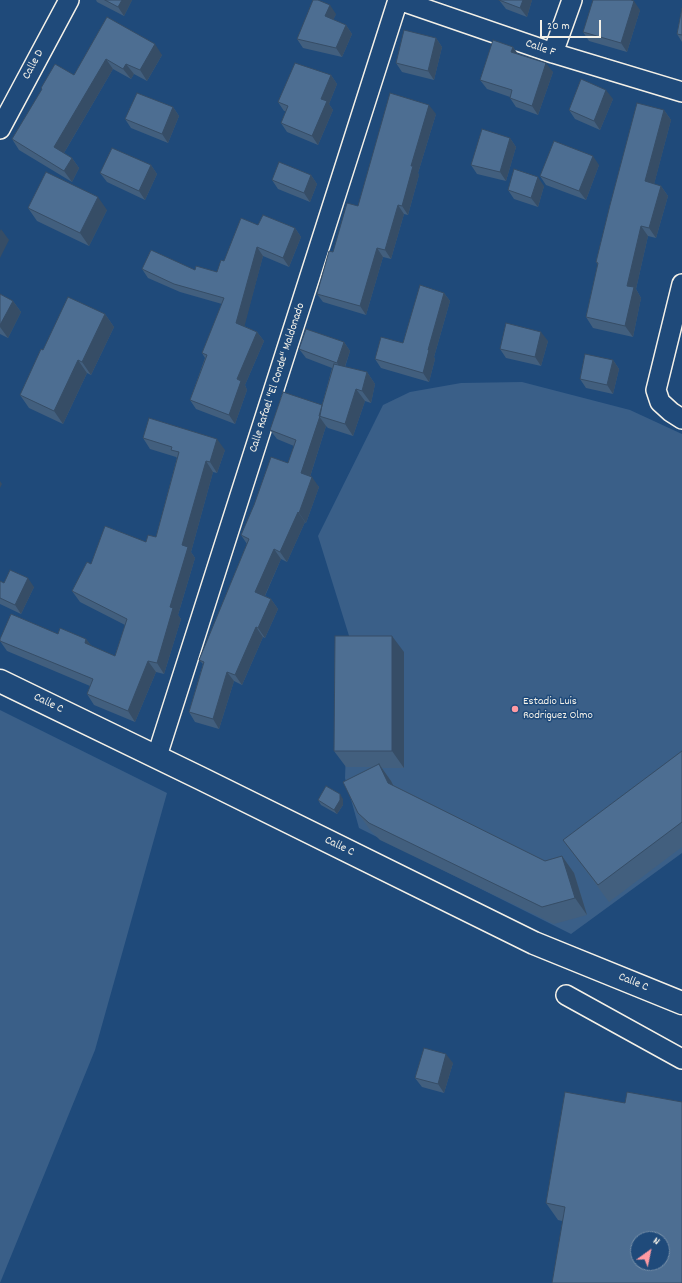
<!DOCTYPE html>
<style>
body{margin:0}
#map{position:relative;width:682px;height:1283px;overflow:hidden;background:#1f4a7a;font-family:Dekko,sans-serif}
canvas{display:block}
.north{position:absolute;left:630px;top:1231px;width:40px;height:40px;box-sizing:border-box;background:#1f4a7a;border:1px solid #748da6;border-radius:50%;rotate:33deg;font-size:11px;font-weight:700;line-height:16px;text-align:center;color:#f4f1e8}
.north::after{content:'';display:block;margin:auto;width:14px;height:18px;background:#ff9aa2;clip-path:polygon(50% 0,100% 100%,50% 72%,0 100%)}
.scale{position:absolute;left:540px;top:20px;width:61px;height:18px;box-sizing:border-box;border:2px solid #f4f1e8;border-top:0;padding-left:5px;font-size:12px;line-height:14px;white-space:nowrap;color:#f4f1e8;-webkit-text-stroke:3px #1f4a7a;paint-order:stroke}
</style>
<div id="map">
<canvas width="682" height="1283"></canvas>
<div class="north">N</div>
<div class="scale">20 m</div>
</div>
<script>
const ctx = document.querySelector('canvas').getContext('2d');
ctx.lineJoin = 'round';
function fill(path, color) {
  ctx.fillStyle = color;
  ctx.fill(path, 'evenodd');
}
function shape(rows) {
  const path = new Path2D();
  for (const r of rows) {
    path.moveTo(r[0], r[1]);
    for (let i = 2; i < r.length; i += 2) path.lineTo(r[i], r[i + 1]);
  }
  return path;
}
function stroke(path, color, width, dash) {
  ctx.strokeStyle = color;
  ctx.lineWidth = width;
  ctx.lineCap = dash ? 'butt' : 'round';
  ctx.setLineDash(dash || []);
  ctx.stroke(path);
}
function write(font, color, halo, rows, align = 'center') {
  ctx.font = font + ' Dekko,sans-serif';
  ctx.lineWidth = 3;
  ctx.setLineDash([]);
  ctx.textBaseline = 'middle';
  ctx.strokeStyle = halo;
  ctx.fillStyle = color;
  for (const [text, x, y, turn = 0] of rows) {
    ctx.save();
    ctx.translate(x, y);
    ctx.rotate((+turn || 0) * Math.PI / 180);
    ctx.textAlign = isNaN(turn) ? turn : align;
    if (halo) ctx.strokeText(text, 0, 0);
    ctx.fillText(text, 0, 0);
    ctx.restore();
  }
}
fill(shape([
 [522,382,630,410,682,434,682,853,571,934,359,828,345,778,350,639,318,536,383,405,410,392,461,383],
 [0,710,167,793,95,1050,0,1283]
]), '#3a5f88');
const street = shape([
 [399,0,553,53,682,92],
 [553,53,572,0],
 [0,129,69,0],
 [682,284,656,390,660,402,671,412,682,419],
 [157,756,398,0],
 [566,995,682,1059]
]);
const secondary = shape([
 [0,681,200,778,534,943,682,1003]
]);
stroke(street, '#f4f1e8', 22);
stroke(secondary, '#f4f1e8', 25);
stroke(street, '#1f4a7a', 19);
stroke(secondary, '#1f4a7a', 22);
fill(shape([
 [96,0,132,0,124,16,97,2],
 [499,0,532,0,527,17,506,9],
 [682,8,682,42,677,34],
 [640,10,627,52,589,41,583,32],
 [336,14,333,20,346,25,352,34,342,57,303,48,297,39],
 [107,17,162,55,147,81,134,74,131,79,113,69,64,153,72,158,79,168,72,182,19,150,12,139,42,90,41,88,74,75],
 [436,38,442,47,434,80,402,72,396,63],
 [513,47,518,54,553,72,538,115,516,107,510,98,510,97,487,89,480,80],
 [331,75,337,84,329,104,333,110,318,145,287,132,281,123,286,111,284,111,278,102],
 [613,99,600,130,575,119,569,110],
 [173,107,179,116,168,143,131,128,125,119],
 [664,110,671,120,654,184,661,186,668,196,656,238,648,236,636,289,641,298,633,337,593,328,586,317,598,265,596,262],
 [436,114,418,173,419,175,408,215,404,214,391,259,383,257,366,315,323,302,317,294,333,252,358,206],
 [510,138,516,147,506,181,477,174,471,165],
 [151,165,157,174,145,200,107,182,100,173],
 [599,165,586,200,546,185,540,176],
 [311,175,317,184,310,202,278,189,272,180],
 [544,186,538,207,514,199,508,190],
 [28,208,107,210,89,246,37,221],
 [258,225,295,228,301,237,289,267,263,256,244,326,257,332,264,341,245,385,247,390,235,424,196,409,190,400,205,358,202,353,222,304,180,292,148,278,142,269,195,270,217,272,224,261],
 [444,293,450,301,434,357,435,359,429,382,381,368,375,359,403,343],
 [0,294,13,301,21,312,8,338,0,334],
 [105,314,114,327,91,375,87,373,63,424,29,408,20,395,43,350],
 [548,341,541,366,506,358,500,349],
 [344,342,350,351,345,367,367,372,375,384,371,403,365,401,353,436,328,428,326,426,310,477,319,487,306,523,305,522,287,562,281,559,265,596,271,599,278,609,265,638,263,637,242,685,234,681,219,729,195,722,189,712,203,664,199,660,247,544,241,535,288,463,294,446,277,439,270,430,322,405,332,368,306,358,299,349],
 [613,360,619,369,613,394,586,388,580,379],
 [143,438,225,450,217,473,213,472,191,552,195,558,178,615,181,619,164,674,156,672,135,722,94,705,87,694,90,686,7,651,0,641,0,639,58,634,86,639,92,647,115,656,125,625,80,602,72,591,91,564,146,542,156,537,177,458,176,457,150,449],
 [0,581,4,583,34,587,21,614,0,604],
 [404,652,404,768,382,768,391,781,393,785,545,861,562,856,574,873,587,915,554,924,380,840,370,830,358,813,373,767,346,767,334,751],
 [682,751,682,847,609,902,575,856,563,840],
 [343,799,343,805,337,814,321,805,318,800],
 [453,1063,444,1093,422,1087,415,1078],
 [625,1103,562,1221,558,1220,546,1203]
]), '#425f7e');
fill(shape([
 [122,0,132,0,124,16,118,7],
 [523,0,532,0,527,17,520,8],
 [634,1,640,10,627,52,621,43],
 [330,5,336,14,331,25,325,16],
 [346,25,352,34,342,57,336,48],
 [436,38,442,47,434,80,428,71],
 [155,44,162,55,147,81,140,70],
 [513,47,519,56,511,52],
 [106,59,113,69,61,158,54,147],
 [546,63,553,72,538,115,532,106],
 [126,64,134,74,131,79,123,69],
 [331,75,337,84,329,104,333,110,318,145,312,136,321,99],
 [606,90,613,99,600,130,594,121],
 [429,105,436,114,418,173,419,175,408,215,402,206,411,166],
 [173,107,179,116,168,143,162,134],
 [664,110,671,120,652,192,645,181],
 [510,138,516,147,506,181,500,172],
 [593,156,599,165,586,200,579,191],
 [72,158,79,168,72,182,64,171],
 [151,165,157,174,145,200,139,191],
 [311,175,317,184,310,202,304,193],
 [538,177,544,186,538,207,531,198],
 [661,186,668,196,656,238,649,228],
 [98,197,107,210,89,246,80,233],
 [398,205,404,214,391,259,385,250],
 [641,226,648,236,636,289,641,298,633,337,625,326,627,286],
 [295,228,301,237,289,267,283,258],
 [1,229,9,240,0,258,0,231],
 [257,247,263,256,243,332,236,323],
 [377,248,383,257,366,315,360,306],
 [444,293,450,301,434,357,435,359,429,382,423,373,428,350],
 [13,301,21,312,8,338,0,327,0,325],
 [105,314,114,327,91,375,82,362],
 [257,332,264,341,245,385,247,390,235,424,229,415,237,379],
 [541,332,548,341,541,366,535,357],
 [344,342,350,351,343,372,337,363],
 [78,360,87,373,63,424,54,411],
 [613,360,619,369,613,394,607,385],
 [367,372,375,384,371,403,362,391],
 [356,389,365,401,353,436,345,424],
 [319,416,326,426,308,483,301,473],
 [217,439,225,450,217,473,210,462],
 [206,461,213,472,191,552,195,558,178,615,181,619,164,674,157,663,182,545],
 [312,477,319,487,306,523,299,513],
 [0,481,2,484,0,488],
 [298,512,305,522,287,562,280,552],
 [274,549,281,559,262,602,255,592],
 [28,578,34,587,21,614,15,605],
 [271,599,278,609,265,638,258,628],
 [256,627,263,637,242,685,235,675],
 [392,636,404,652,404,768,392,751],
 [86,639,94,649,85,643],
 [148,661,156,672,135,722,128,711],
 [227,672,234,681,219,729,213,719],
 [379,764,391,781,400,799,388,783],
 [340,794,343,799,343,805,337,814,334,810],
 [562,856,574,873,587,915,575,898],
 [446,1054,453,1063,444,1093,438,1084]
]), '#364d66');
const building = shape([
 [105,0,122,0,118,7,105,0],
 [313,0,318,0,330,5,325,16,346,25,336,48,297,39,313,0],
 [499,0,523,0,520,8,499,0],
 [593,0,631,0,634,1,621,43,583,32,593,0],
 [682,8,682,35,677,34,682,8],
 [107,17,155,44,140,70,126,64,123,69,106,59,54,147,72,158,64,171,12,139,42,89,41,88,55,64,74,75,107,17],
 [404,30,436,38,428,71,396,63,404,30],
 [493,40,513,47,511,52,546,63,532,106,510,98,512,90,480,80,493,40],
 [295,63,331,75,321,99,327,101,312,136,281,123,288,106,278,102,295,63],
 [581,79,606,90,594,121,569,110,581,79],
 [137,93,173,107,162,134,125,119,137,93],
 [390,93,429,105,411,166,413,166,402,206,398,205,385,250,377,248,360,306,317,294,329,251,333,252,347,203,358,206,390,93],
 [637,103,664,110,645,181,661,186,649,228,641,226,627,286,634,287,625,326,586,317,598,263,596,262,610,205,637,103],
 [482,129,510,138,500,172,471,165,482,129],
 [554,141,593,156,579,191,540,176,554,141],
 [112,148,151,165,139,191,100,173,112,148],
 [279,162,311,175,304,193,272,180,279,162],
 [514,169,538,177,531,198,508,190,514,169],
 [46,172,98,197,80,233,28,208,46,172],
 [263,215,295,228,283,258,257,247,236,323,257,332,237,379,241,381,229,415,190,400,207,355,202,353,224,298,174,284,142,269,151,250,195,270,196,266,217,272,221,260,224,261,241,218,258,225,263,215],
 [420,285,444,293,428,350,429,350,423,373,375,359,381,337,403,343,420,285],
 [0,294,13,301,0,325,0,294],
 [68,297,105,314,82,362,78,360,54,411,20,395,41,349,43,350,68,297],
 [506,323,541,332,535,357,500,349,506,323],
 [306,329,344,342,337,363,299,349,306,329],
 [585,354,613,360,607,385,580,379,585,354],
 [334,364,367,372,362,391,356,389,345,424,319,416,334,364],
 [283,392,322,405,320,416,301,473,312,477,299,513,298,512,280,552,274,549,255,592,271,599,258,628,256,627,235,675,227,672,213,719,189,712,204,662,199,660,249,539,241,535,254,505,271,457,288,463,296,440,270,430,283,392],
 [149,418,217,439,210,462,206,461,182,545,188,547,170,607,173,608,157,663,148,661,128,711,87,694,93,679,0,641,0,639,11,614,58,634,60,628,86,639,85,643,115,656,127,619,72,591,87,562,91,564,105,526,146,542,148,535,156,537,179,452,171,450,172,447,143,438,149,418],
 [10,570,28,578,15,605,0,598,0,581,4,583,10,570],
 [335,636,392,636,392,751,334,751,335,636],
 [682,751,682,822,598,885,563,840,682,751],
 [379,764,388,783,545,861,562,856,575,898,542,907,369,823,358,813,343,782,379,764],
 [326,786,340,794,340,800,334,810,318,800,326,786],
 [424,1048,446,1054,438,1084,415,1078,424,1048],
 [565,1092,625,1103,627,1092,682,1102,682,1283,552,1283,565,1207,546,1203,565,1092],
 [638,1239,662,1239,662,1263,638,1263,638,1239]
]);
fill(building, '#4d6e92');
stroke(building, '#364d66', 1);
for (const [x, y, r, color] of [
 [515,709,4,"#ff9aa2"]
]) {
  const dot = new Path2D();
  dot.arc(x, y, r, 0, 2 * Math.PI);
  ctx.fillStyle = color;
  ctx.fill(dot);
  stroke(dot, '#1f4a7a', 1.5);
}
write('12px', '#f4f1e8', '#1f4a7a', [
 ["Calle F",540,49,19],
 ["Calle D",34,65,-62],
 ["Calle Rafael \"El Conde\" Maldonado",278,378,-72],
 ["Calle C",48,704,26],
 ["Calle C",339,847,26],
 ["Calle C",633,983,22]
]);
write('12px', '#f4f1e8', '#1f4a7a', [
 ["Estadio Luis",523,702],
 ["Rodriguez Olmo",523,716]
], 'left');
</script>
